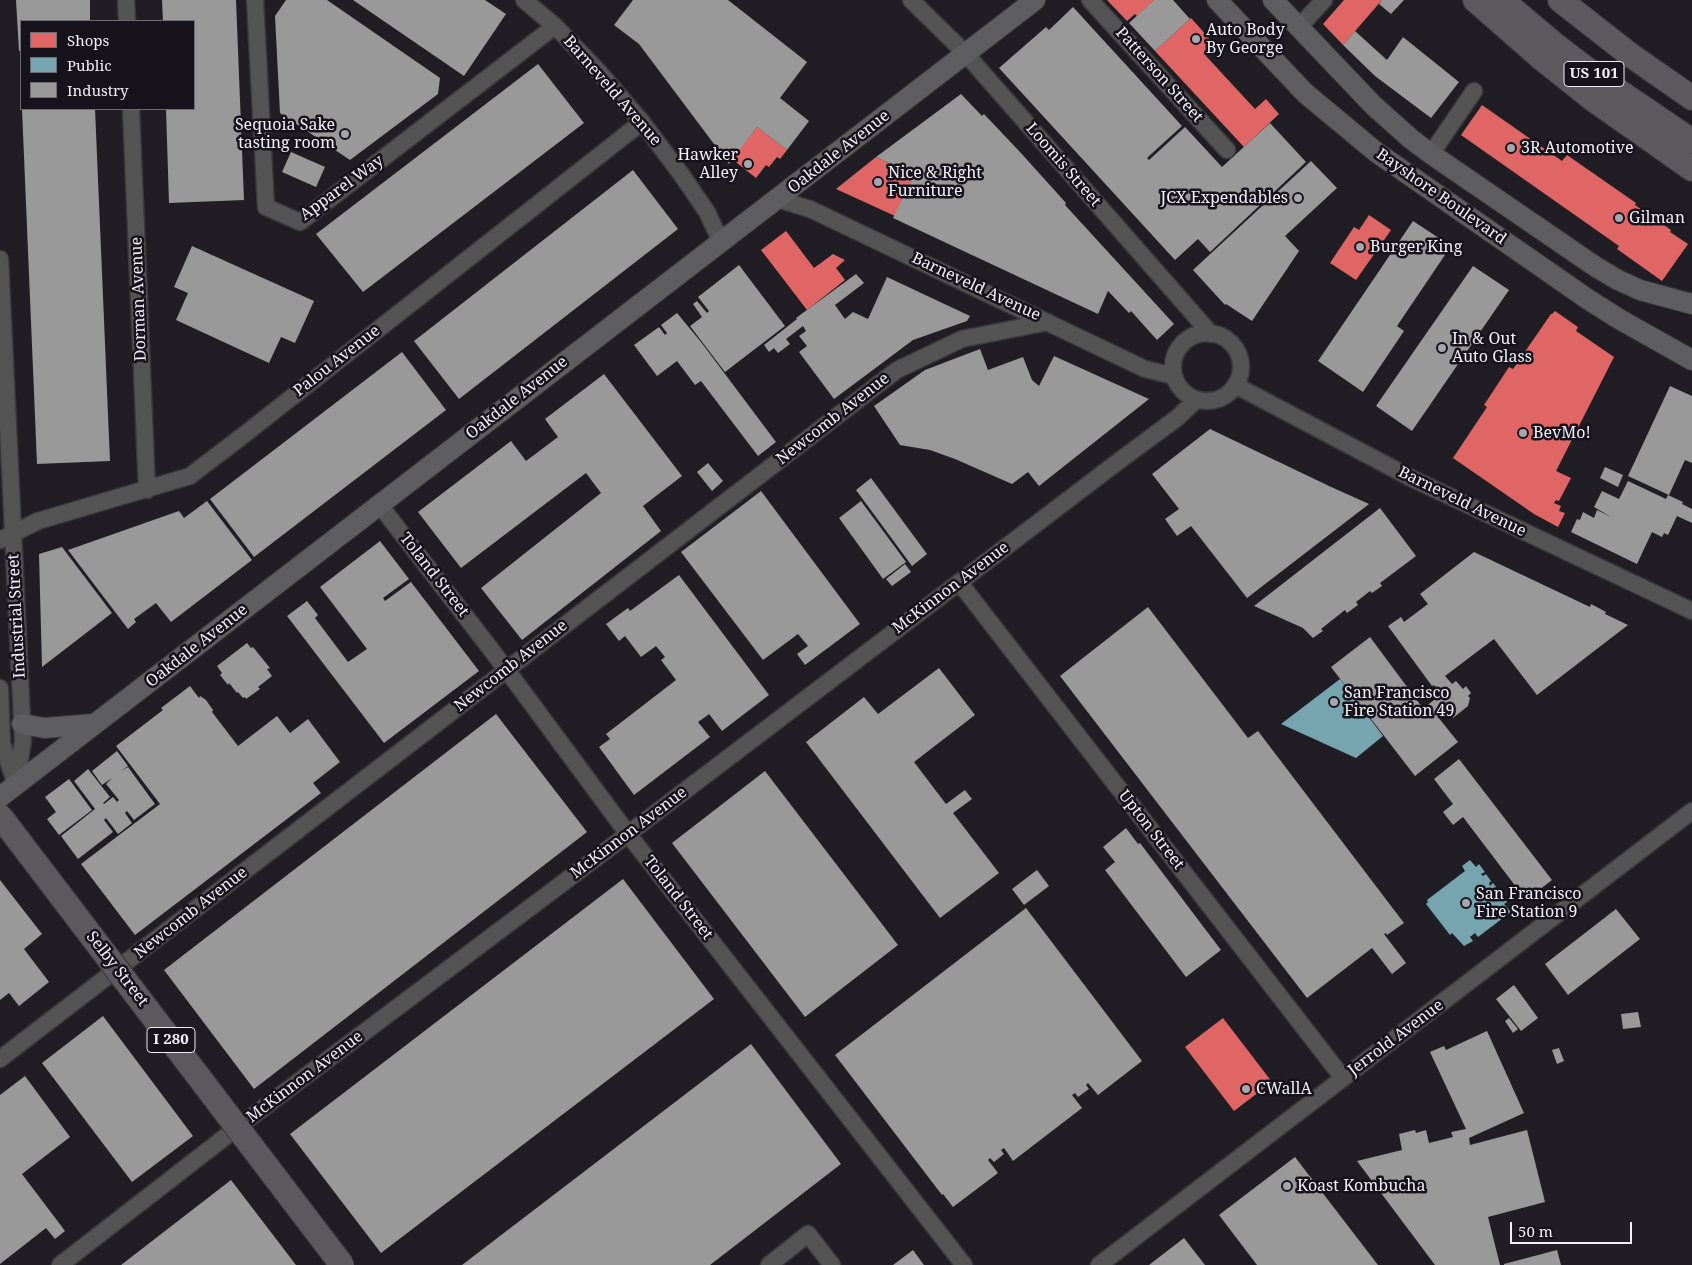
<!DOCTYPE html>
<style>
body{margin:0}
#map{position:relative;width:1692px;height:1265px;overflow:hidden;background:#201e24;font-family:"Noto Serif",serif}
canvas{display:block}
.legend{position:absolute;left:20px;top:20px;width:175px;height:90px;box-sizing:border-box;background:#16131d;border:1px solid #6d6b74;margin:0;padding:6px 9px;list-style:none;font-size:15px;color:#f0eff6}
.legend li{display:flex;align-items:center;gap:10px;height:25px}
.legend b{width:25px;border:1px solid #6d6b74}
.scale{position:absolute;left:1510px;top:1222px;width:122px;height:22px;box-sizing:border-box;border:2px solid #f0eff6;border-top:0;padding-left:6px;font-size:15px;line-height:18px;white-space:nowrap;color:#f0eff6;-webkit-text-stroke:4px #16131d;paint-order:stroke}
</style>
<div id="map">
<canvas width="1692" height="1265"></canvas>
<ul class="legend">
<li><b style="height:14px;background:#e06666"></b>Shops</li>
<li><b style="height:14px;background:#76a5af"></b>Public</li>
<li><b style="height:14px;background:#999"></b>Industry</li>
</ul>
<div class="scale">50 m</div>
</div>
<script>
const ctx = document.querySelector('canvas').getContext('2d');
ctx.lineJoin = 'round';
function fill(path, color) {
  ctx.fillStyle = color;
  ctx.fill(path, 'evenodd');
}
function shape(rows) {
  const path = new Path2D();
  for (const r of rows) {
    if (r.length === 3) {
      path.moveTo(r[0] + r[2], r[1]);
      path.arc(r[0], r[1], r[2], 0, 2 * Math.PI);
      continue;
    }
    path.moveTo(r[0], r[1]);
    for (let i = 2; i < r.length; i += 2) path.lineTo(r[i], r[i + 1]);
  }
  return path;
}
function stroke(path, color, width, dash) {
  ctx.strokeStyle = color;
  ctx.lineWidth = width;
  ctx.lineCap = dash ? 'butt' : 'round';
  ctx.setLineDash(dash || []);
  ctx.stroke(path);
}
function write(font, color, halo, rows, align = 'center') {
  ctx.font = font + ' "Noto Serif",serif';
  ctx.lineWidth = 5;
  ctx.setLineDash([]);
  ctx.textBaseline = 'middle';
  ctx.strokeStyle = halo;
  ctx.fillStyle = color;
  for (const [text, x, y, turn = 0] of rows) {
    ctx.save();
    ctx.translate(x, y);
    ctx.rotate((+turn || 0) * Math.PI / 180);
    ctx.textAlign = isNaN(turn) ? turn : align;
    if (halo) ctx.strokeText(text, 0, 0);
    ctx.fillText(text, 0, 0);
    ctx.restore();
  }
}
fill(shape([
 [1107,0,1154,0,1137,16,1135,14,1127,21],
 [1344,0,1382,0,1343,45,1323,24],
 [1191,18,1216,46,1206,56,1255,109,1266,99,1279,114,1244,147,1155,51],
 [1482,105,1562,161,1567,155,1636,203,1635,205,1671,230,1670,232,1688,244,1662,281,1617,249,1619,246,1461,135],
 [757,127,787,150,780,159,777,157,769,167,766,165,756,178,732,159],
 [876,157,914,175,895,216,836,189],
 [1369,215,1391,230,1356,280,1330,263,1354,227,1359,230],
 [786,231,814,268,833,254,845,260,836,268,845,280,807,310,761,250],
 [1555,311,1578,327,1576,331,1614,357,1556,471,1571,478,1559,501,1556,500,1554,503,1561,506,1559,511,1565,513,1558,527,1534,514,1453,458,1487,407,1484,405,1509,367,1513,369,1551,314,1552,314],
 [1223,1018,1272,1082,1234,1111,1185,1047]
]), '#e06666');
fill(shape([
 [1340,679,1383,736,1356,758,1281,724],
 [1470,860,1476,867,1479,864,1485,872,1481,874,1483,876,1486,874,1491,881,1489,883,1490,886,1493,883,1496,887,1493,890,1495,892,1498,890,1507,902,1504,904,1511,912,1478,937,1475,933,1470,937,1473,941,1464,946,1452,933,1450,935,1426,904,1428,902,1427,900,1465,871,1462,866]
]), '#76a5af');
fill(shape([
 [16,0,90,0,90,21,21,21,21,51,19,51],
 [162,0,236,0,244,200,169,203,166,109,194,109,194,21,163,21],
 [286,0,327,0,440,78,438,94,350,160,280,113,275,16],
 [353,0,485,0,506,14,464,76],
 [633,0,728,0,807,62,780,98,809,121,787,150,757,127,729,164,639,44,614,25],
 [1154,0,1173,0,1190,19,1155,51,1129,23],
 [1382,0,1404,0,1391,14,1379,4],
 [1073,7,1182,126,1147,158,1149,160,1185,127,1222,167,1270,123,1306,162,1210,252,1198,239,1175,260,999,68,1046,27,1049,30],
 [1355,31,1387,60,1403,37,1459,82,1431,118,1375,76,1343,45],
 [538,64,584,123,363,292,316,234],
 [961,94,982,116,984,114,1020,152,1066,203,1065,205,1174,324,1157,340,1131,311,1129,313,1108,291,1098,314,893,218,914,175,876,157],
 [22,109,95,109,110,461,37,464],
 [291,152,325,167,316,187,282,172],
 [1311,161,1337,188,1285,236,1299,251,1252,321,1226,304,1225,305,1193,270,1260,208,1267,217,1260,208],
 [633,170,678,229,459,399,414,341],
 [1413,221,1451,246,1397,326,1404,331,1363,392,1318,361],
 [192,246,314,301,295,343,281,337,269,363,176,320,188,293,174,287],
 [739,265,785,326,725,372,690,326,702,317,693,304,697,301,707,313,709,311,698,297],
 [1473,266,1509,290,1412,431,1376,406],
 [856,274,864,283,835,305,845,319,853,312,868,319,887,277,970,316,967,321,913,340,834,399,799,352,807,346,799,336,806,331,803,326,786,339,790,344,778,353,774,348,769,352,764,345,797,319,796,318],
 [677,313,701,342,776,442,758,456,701,381,695,385,677,361,657,376,634,345,659,327,665,335,667,333,661,325],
 [980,349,988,370,1023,357,1032,380,1039,386,1054,356,1149,399,1039,486,1028,472,1012,484,955,459,930,450,900,445,874,406,925,370],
 [402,352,446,410,254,557,210,499],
 [604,374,682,476,643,506,661,531,522,640,481,588,601,493,586,473,461,568,418,512,511,441,526,461,558,437,545,419],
 [1670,386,1692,396,1692,463,1685,460,1669,495,1628,476],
 [1210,429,1329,486,1369,504,1247,598,1191,526,1177,536,1165,519,1179,509,1152,474],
 [708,463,723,481,712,491,697,472],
 [1605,467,1623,475,1618,487,1600,478],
 [871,478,927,554,912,566,856,490],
 [1628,481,1666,499,1668,495,1683,502,1682,504,1692,509,1692,523,1677,516,1668,535,1664,533,1662,537,1652,532,1637,564,1571,532,1577,519,1580,520,1583,512,1594,518,1597,510,1611,517,1594,507,1602,491,1619,499],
 [761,491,860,624,805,665,797,654,808,646,798,634,763,660,681,552],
 [207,501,252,560,171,622,156,603,134,619,136,622,128,629,68,550,179,511,184,518],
 [861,501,906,562,883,579,839,518],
 [1380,508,1416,556,1380,583,1382,586,1372,593,1370,591,1356,602,1358,605,1347,613,1345,610,1321,629,1323,631,1313,638,1303,628,1254,606],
 [380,541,409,579,383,598,385,601,411,582,479,671,384,743,287,616,307,601,318,615,315,618,348,662,367,649,320,587],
 [62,547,112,613,42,667,39,554],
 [1474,552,1590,607,1591,604,1606,612,1605,614,1628,625,1537,695,1494,639,1445,676,1452,684,1456,681,1463,689,1466,686,1471,693,1468,696,1470,698,1468,706,1453,718,1448,710,1438,717,1458,742,1415,776,1331,667,1370,637,1422,707,1424,706,1425,707,1438,697,1437,696,1440,694,1434,685,1432,686,1388,626,1401,617,1404,622,1428,604,1420,594],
 [905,564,911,572,892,586,886,579],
 [679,575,769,695,722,731,709,714,708,715,698,722,710,737,634,795,599,747,610,739,606,734,676,680,661,660,665,657,656,646,641,657,625,636,619,641,606,624,628,608,630,611],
 [1148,607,1248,738,1258,731,1404,923,1387,935,1386,933,1384,934,1406,963,1392,974,1372,948,1307,998,1060,676],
 [247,643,251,648,253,647,270,668,267,669,272,676,258,687,260,689,246,699,245,697,243,698,238,692,237,693,229,683,228,685,220,675,222,673,217,666],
 [939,668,975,715,914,762,946,804,965,790,972,799,953,813,999,873,940,918,806,742,864,697,878,714],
 [190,686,199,698,200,696,206,700,213,710,212,712,238,746,277,716,290,733,308,719,340,762,313,783,321,793,135,935,81,864,160,804,116,746,163,710,161,708],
 [496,714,587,832,254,1089,164,970],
 [117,751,128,766,121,771,128,767,155,804,134,820,127,811,125,813,132,823,118,834,106,818,104,820,113,832,78,859,61,836,95,809,74,781,88,769,110,797,103,803,104,804,113,797,117,802,119,800,106,784,112,778,102,785,92,771],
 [1459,759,1552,880,1526,900,1463,817,1453,825,1443,812,1453,804,1434,779],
 [765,771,898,945,805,1017,672,843],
 [69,779,92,810,59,835,47,819,56,812,45,797],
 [1126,828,1138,844,1140,843,1221,950,1186,977,1105,870,1115,862,1103,847],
 [1037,870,1049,886,1024,905,1012,889],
 [623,879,714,999,381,1253,290,1134],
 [0,880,42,934,24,949,49,982,19,1006,9,993,0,1000],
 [1026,908,1142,1061,1098,1095,1088,1083,1086,1085,1089,1089,1078,1097,1075,1093,1072,1095,1082,1108,1013,1161,1004,1148,1001,1150,1004,1154,994,1162,990,1158,988,1160,998,1173,953,1207,943,1194,942,1195,835,1055],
 [1616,909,1640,939,1568,995,1545,964],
 [1514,985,1538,1018,1521,1031,1496,999],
 [1638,1012,1641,1027,1623,1029,1621,1014],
 [103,1016,193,1136,132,1182,42,1063],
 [1509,1018,1518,1029,1513,1033,1505,1021],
 [1487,1031,1524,1113,1469,1138,1470,1145,1527,1130,1545,1202,1488,1217,1500,1265,1435,1265,1357,1161,1402,1150,1399,1134,1415,1130,1416,1133,1426,1130,1429,1143,1453,1137,1451,1132,1466,1129,1430,1052,1444,1046,1446,1050],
 [751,1044,841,1164,710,1265,462,1265],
 [1559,1048,1564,1061,1557,1064,1552,1050],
 [25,1076,70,1137,22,1174,65,1231,55,1239,46,1228,0,1264,0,1095],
 [1295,1157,1378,1265,1257,1265,1219,1215],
 [231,1180,296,1265,121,1265],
 [1184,1238,1205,1265,1149,1265],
 [913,1250,924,1265,893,1265],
 [1557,1250,1561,1265,1504,1265,1504,1264]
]), '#999');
const minor = shape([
 [126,0,127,21],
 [255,0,266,207,300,222,555,26],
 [524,0,555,26,599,72,642,122,681,174,707,212,721,242],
 [911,0,966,54,1211,334],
 [1090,0,1227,150],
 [1299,27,1324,0],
 [131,109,147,490],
 [1431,154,1474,91],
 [777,199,810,209,1145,369,1174,376],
 [0,259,23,741,16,784],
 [1207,367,34],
 [1235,385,1413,479,1692,611],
 [379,504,506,669,628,834,964,1265],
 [0,540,38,521,190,476,245,434,642,122],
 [959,582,1343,1078],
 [0,688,2,743,15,782],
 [0,1059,897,370,962,339,1048,322],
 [60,1265,238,1127,628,834,1115,464,1177,418,1196,400],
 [769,1265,808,1234,832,1265],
 [1099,1265,1692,811]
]);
const major = shape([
 [1217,0,1305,93,1376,152,1586,298,1619,319,1692,360],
 [1273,0,1373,105,1411,139,1431,154,1596,267,1618,280,1640,290,1692,304],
 [22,724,45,728,94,724],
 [0,797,1035,0]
]);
const highway = shape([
 [1475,0,1540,57,1594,100,1692,169],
 [1502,0,1554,44,1592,73,1692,141],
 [1560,0,1629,54,1692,98]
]);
stroke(minor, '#39383c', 19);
stroke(major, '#39383c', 22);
stroke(highway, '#39383c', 26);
stroke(minor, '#545455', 16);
stroke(major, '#5e5e60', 20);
stroke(highway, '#5c5a5f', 24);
const highwayBridge = shape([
 [0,816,342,1265]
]);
stroke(highwayBridge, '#39383c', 26, []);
stroke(highwayBridge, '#5c5a5f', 24);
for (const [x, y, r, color] of [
 [1196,39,5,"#a7a6ac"],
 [345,134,5,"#a7a6ac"],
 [1511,148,5,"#a7a6ac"],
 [748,164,5,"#a7a6ac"],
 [878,182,5,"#a7a6ac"],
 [1298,198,5,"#a7a6ac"],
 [1619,218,5,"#a7a6ac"],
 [1360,247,5,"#a7a6ac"],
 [1442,348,5,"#a7a6ac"],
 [1523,433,5,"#a7a6ac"],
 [1334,702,5,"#a7a6ac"],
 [1466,903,5,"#a7a6ac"],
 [1246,1089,5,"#a7a6ac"],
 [1287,1186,5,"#a7a6ac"]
]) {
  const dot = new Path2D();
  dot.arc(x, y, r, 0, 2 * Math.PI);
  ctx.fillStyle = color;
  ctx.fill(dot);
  stroke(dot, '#16131d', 2);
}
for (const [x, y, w] of [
 [1594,74,60],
 [171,1040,48]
]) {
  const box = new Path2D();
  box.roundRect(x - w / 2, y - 12.5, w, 25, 4);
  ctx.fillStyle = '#16131d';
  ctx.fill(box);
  stroke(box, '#f0eff6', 1);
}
write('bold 15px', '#f0eff6', null, [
 ["US 101",1594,74],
 ["I 280",171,1040]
]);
write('16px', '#f0eff6', '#16131d', [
 ["Auto Body",1206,30],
 ["By George",1206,48],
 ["Sequoia Sake",335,125,"right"],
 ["tasting room",335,143,"right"],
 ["3R Automotive",1521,148],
 ["Hawker",738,155,"right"],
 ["Alley",738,173,"right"],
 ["Nice & Right",888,173],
 ["Furniture",888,191],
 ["JCX Expendables",1288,198,"right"],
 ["Gilman",1629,218],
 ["Burger King",1370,247],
 ["In & Out",1452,339],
 ["Auto Glass",1452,357],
 ["BevMo!",1533,433],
 ["San Francisco",1344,693],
 ["Fire Station 49",1344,711],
 ["San Francisco",1476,894],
 ["Fire Station 9",1476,912],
 ["CWallA",1256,1089],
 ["Koast Kombucha",1297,1186]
], 'left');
write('16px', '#f0eff6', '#16131d', [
 ["Patterson Street",1159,75,48],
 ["Barneveld Avenue",612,91,49],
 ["Oakdale Avenue",839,152,-38],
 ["Loomis Street",1063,165,49],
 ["Apparel Way",342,188,-36],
 ["Bayshore Boulevard",1441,197,35],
 ["Barneveld Avenue",976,287,25],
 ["Dorman Avenue",139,299,-92],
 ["Palou Avenue",337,361,-38],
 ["Oakdale Avenue",517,398,-38],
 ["Newcomb Avenue",833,419,-38],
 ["Barneveld Avenue",1462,502,26],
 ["Toland Street",434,575,52],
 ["McKinnon Avenue",951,588,-37],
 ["Industrial Street",17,616,-93],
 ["Oakdale Avenue",197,646,-38],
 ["Newcomb Avenue",511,666,-38],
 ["Upton Street",1151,830,52],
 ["McKinnon Avenue",629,833,-37],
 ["Toland Street",678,898,52],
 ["Newcomb Avenue",191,913,-38],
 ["Selby Street",117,969,52],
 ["Jerrold Avenue",1396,1038,-37],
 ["McKinnon Avenue",305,1077,-37]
]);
</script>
